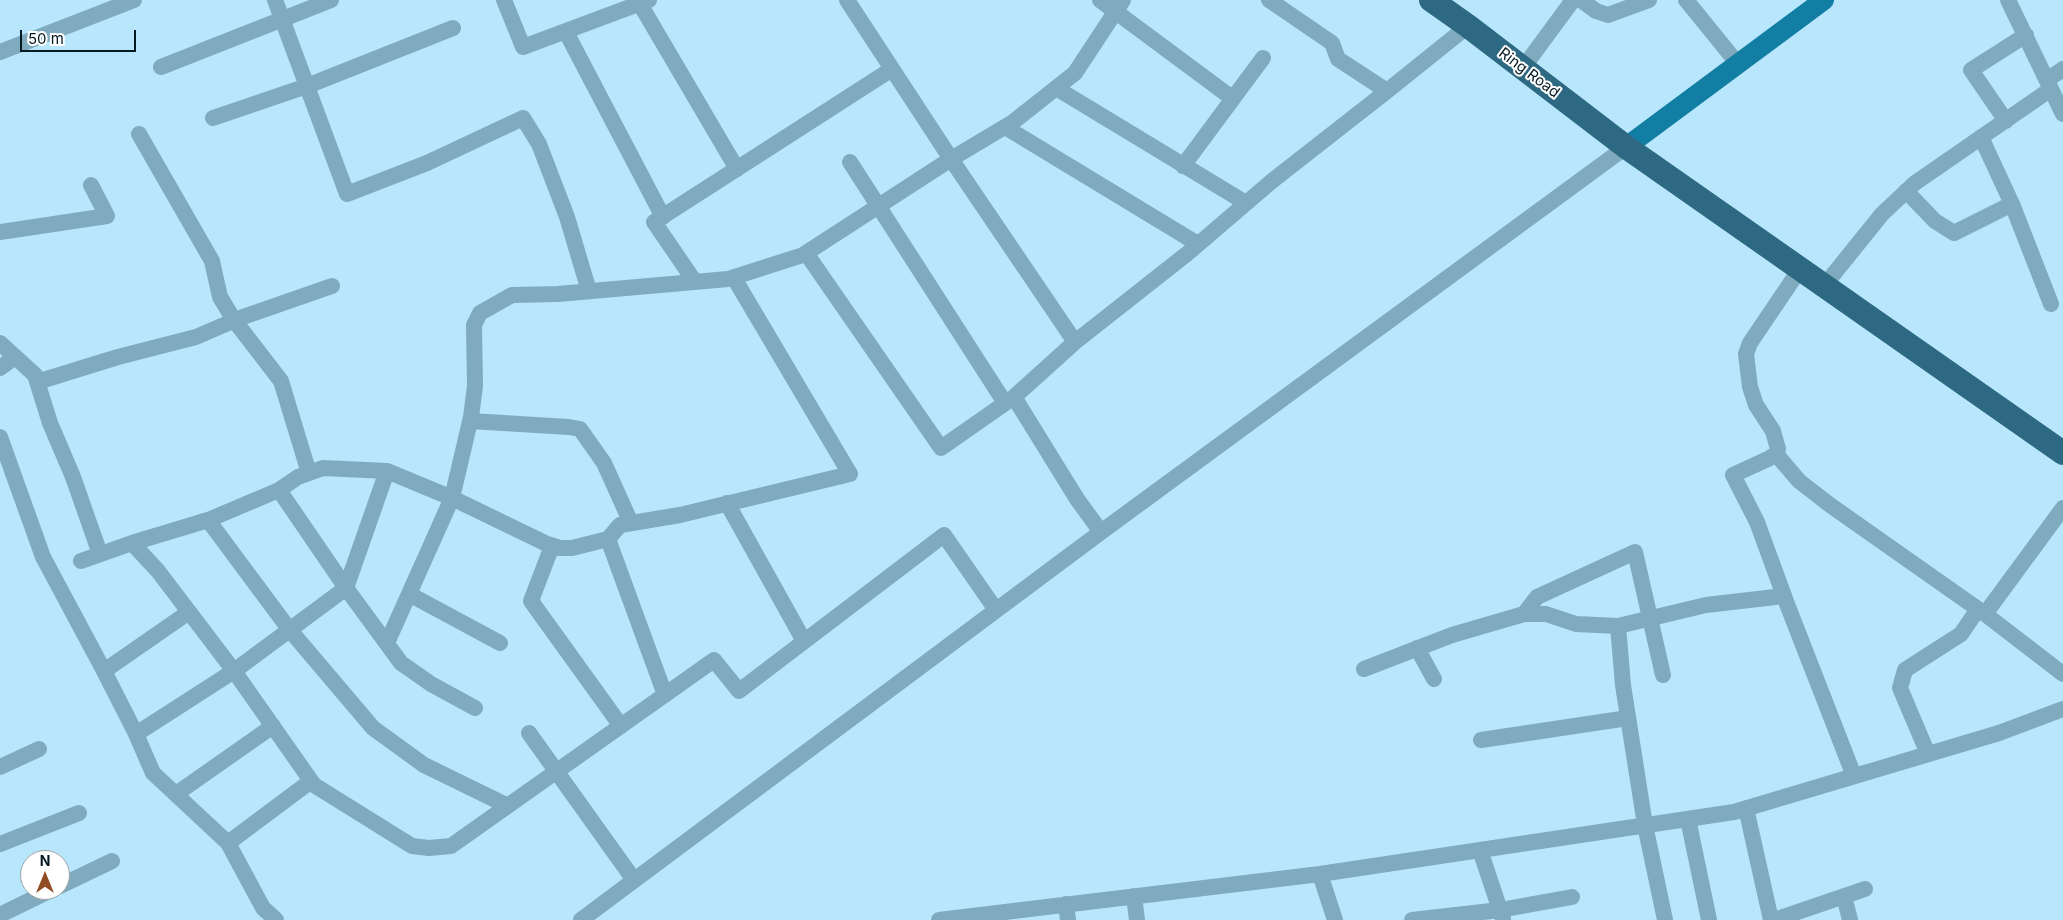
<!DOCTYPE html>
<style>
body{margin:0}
#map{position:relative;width:2063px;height:920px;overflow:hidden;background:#b8e6fc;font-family:Inter,sans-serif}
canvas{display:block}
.north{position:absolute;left:20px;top:850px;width:50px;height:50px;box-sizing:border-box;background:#fff;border:1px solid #9aa3a7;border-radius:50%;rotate:0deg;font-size:14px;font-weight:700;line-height:20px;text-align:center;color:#031a23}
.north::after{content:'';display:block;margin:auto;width:18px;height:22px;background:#924c24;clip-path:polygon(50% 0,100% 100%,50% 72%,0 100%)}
.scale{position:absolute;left:20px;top:30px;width:116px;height:22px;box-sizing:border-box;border:2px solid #031a23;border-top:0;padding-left:6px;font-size:15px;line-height:18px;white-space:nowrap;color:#031a23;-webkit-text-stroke:4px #fff;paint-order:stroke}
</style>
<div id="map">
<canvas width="2063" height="920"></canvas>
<div class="north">N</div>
<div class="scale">50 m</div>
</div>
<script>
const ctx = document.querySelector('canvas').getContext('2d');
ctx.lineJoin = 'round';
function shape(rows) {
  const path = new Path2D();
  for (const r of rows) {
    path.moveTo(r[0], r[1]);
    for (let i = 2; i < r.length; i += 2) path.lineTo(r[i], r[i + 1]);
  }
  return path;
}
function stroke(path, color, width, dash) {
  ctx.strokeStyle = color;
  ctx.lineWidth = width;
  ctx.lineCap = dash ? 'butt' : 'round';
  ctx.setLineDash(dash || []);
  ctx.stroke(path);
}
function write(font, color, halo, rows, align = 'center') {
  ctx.font = font + ' Inter,sans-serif';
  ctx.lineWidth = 4;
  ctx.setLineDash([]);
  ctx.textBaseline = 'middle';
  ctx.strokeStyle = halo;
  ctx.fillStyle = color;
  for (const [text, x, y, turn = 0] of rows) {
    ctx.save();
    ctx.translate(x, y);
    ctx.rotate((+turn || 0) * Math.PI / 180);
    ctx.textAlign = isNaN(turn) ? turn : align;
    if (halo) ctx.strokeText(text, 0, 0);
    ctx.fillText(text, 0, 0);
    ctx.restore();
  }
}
stroke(shape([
 [275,0,347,194,427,163,523,118,539,144,567,217,589,291],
 [504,0,523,47,649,0],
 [1100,0,1232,98],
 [1269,0,1332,43,1338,59,1387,91],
 [1581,0,1596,11,1608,15,1649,0],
 [1686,0,1738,64],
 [2008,0,2063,114],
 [640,4,737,169],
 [566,32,663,217],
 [0,52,134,0],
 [161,67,331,0],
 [1523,68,1573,0],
 [2047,80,2063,69],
 [1056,88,1246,203],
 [213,118,307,86,453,28],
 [2006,121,1971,70,2026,35],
 [1005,127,1198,244],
 [139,134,212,261,220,297,234,320,281,381,309,473],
 [1981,137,2012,204,2051,304],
 [850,162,1005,403],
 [1183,166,1263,58],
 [1906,191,1935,221,1954,233,2012,204],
 [0,232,107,216,91,185],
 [806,253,941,448,1014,397,1075,342,1188,253,1272,181,1387,91,1468,26],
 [1800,269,1750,343,1746,354,1750,387,1756,405,1773,431,1778,449,1776,454,1770,458,1733,475,1757,522,1787,604,1854,776],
 [695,282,654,222,892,69],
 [1824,286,1882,214,1915,183,2051,89],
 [1075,342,951,159,1013,122,1075,73,1123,0],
 [0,343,35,375,50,423,73,477,100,554],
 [0,368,15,357],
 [37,382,118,357,196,337,240,318,332,286],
 [1014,397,1077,499,1101,532],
 [470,421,569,427,580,429,604,463,631,523],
 [0,437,43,557,104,671,136,734,153,773,228,843,263,908,276,920],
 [1776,454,1799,481,1830,505,1985,614,2063,674],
 [279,490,346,588,401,663,431,684,475,708],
 [727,503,804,641],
 [208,520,289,629,373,728,424,765,508,806],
 [608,539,665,695],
 [132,543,158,571,234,671,314,785,412,846,429,848,451,846,714,660,739,691,944,535,996,610],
 [552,546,531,601,621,726],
 [81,561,132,543,208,520,279,490,298,477,323,468,387,471,452,498,547,544,560,548,572,548,608,539,620,525,680,515,850,474,734,278],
 [409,594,500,643],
 [1524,614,1537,597,1635,552,1663,675],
 [1985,614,2063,508],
 [1618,626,1623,685,1645,825,1665,920],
 [387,643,452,498,471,417,475,386,474,325,480,313,512,295,558,294,728,279,803,255,951,159,847,0],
 [1417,648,1434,679],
 [1364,669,1452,635,1524,614,1546,614,1576,624,1618,626,1706,605,1784,596],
 [104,671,189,612],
 [529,733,634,880],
 [136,734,234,671,346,588,387,471],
 [1481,740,1628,718],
 [1928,754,1900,688,1905,670,1961,634,1978,609],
 [0,767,39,749],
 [176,794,273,726],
 [1746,808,1771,920],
 [1688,819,1709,920],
 [228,843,311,781],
 [0,844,79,813],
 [1480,850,1503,919],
 [1320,874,1335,920],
 [60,886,112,861],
 [1134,896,1137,920],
 [1844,896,1850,920],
 [1066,904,1068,920],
 [0,915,51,890],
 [581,920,1101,532,1626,147],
 [939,920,1320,874,1734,812,1999,733,2063,709],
 [1412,920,1500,910,1572,897],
 [1774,920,1865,889]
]), '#80abbf', 16);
stroke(shape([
 [1626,147,1824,0]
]), '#127ea3', 20);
stroke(shape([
 [1431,0,1468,26,1626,147,2063,453]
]), '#2d6982', 24);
write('15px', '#031a23', '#fff', [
 ["Ring Road",1529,73,37]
]);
</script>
